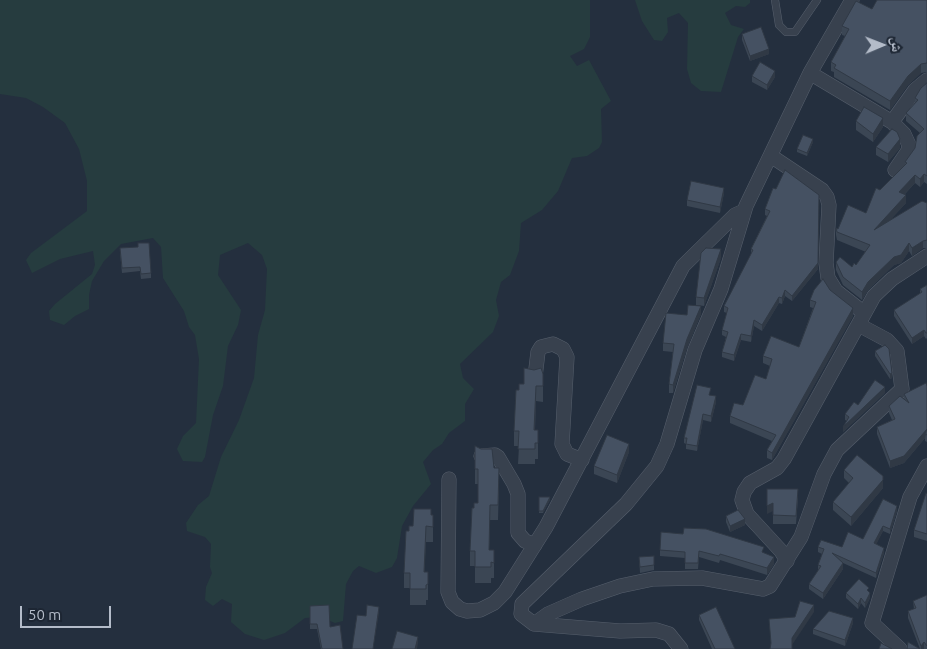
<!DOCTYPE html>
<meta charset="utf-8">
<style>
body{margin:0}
#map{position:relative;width:927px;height:649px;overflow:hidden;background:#242f3e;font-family:Ubuntu,"Noto Naskh Arabic",sans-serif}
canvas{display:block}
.north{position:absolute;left:857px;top:20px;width:50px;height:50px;-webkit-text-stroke:4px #1d2633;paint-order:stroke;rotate:89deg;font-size:14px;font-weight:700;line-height:20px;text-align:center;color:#b4bcc9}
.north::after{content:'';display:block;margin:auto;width:18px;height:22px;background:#b4bcc9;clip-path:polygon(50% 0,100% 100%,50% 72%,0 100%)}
.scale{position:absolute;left:20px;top:606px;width:91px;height:22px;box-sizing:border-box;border:2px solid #b4bcc9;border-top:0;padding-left:6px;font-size:15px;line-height:18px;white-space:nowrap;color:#b4bcc9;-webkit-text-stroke:4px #1d2633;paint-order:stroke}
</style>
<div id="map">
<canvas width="927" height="649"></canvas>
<div class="north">ش</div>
<div class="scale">50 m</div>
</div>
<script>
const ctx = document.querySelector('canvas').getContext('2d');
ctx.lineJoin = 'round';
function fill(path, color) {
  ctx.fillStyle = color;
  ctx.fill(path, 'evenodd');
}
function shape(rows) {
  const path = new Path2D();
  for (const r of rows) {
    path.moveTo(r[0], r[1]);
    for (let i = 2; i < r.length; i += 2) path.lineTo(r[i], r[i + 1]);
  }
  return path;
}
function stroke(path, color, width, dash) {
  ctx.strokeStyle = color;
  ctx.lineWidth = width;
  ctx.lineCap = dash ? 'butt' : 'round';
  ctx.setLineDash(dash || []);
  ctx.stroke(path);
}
fill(shape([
 [0,0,590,0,590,37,584,49,570,56,577,66,589,60,611,101,601,109,602,142,599,148,587,156,572,158,558,191,542,210,521,223,519,251,510,275,501,282,496,300,499,316,493,332,460,364,463,378,474,389,465,404,465,421,449,433,442,444,433,450,423,462,431,484,413,506,402,526,397,558,392,567,376,573,359,566,353,571,346,584,343,621,335,623,321,617,305,618,285,633,264,640,245,634,231,622,232,604,222,599,213,606,205,600,206,587,212,573,210,567,211,544,205,537,187,531,186,523,198,505,209,496,221,457,239,420,254,378,258,335,265,310,266,289,267,269,262,255,248,243,220,255,218,275,241,310,238,325,228,346,223,386,213,415,205,457,202,462,183,461,177,449,183,436,196,423,199,359,195,335,189,327,184,311,163,278,161,247,153,238,121,244,104,261,92,281,89,295,89,309,75,316,64,325,50,320,49,311,55,304,92,274,95,265,93,251,60,259,32,273,26,260,31,253,87,211,87,181,79,149,65,123,43,107,26,98,0,94],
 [635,0,750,0,750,3,745,7,736,6,725,13,731,25,744,29,738,37,721,92,701,91,691,83,687,69,688,23,679,13,667,18,668,32,662,41,654,40,642,21]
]), '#263c3f');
const lane = shape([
 [775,0,779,25,786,32,795,32,817,0]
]);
const street = shape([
 [810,73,892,122,904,134,909,145,908,151,895,170],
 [892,122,915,90,927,80],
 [771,156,822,190,827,197,829,205,826,263,828,278,836,291,864,313],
 [535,377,538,352,541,347,553,344,563,349,567,357,562,444,567,454,582,460],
 [481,456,495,455,498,457,514,484,518,494,518,533,525,541,535,545],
 [449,479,448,592,452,602,460,609,467,611,480,610,494,603,505,592,546,527,683,266,735,215,744,211],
 [787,561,781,551,747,514,742,500,744,492,750,483,777,468,784,459,874,296,892,279,927,256],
 [534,624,548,614,582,599,620,586,653,579,702,578,763,589,770,586,801,537,824,474,837,450,902,389,897,351,887,340,859,325],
 [681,649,669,634,656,630,620,631,534,624,521,614,522,604,626,504,657,466,667,444,695,350,721,289,746,206,810,73,852,0],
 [900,649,872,623,910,497,927,466]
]);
stroke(lane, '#565f6c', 8);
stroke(street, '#565f6c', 15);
stroke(lane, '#38414e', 7);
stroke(street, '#38414e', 14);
fill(shape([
 [927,0,927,72,921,73,908,85,890,110,834,77,834,72,831,71,831,62,845,36,842,35,842,26,872,9],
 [742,34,769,54,750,61,742,40],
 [752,76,775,77,767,90,752,82],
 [927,83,927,184,924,182,920,187,915,183,905,194,906,203,890,220,927,203,927,248,923,248,912,256,909,251,901,263,894,265,868,290,862,300,843,285,836,270,836,262,852,267,856,265,866,252,837,240,836,235,836,228,838,229,866,213,880,190,905,165,905,162,915,148,920,133,906,121,906,113,915,104,915,98],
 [856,121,883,127,873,142,856,130],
 [813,142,807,156,797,152,797,149],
 [876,147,900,148,888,162,876,155],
 [773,188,818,269,792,301,785,296,782,304,779,303,762,331,754,326,751,342,741,340,734,361,722,357,722,352,726,337,722,335,722,330,727,313,724,312,724,306,751,255,751,249,767,216,765,215,765,209],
 [724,193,720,213,687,206,687,200],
 [120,252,151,273,151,278,141,279,140,271,122,273],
 [721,258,704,306,696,305,696,297],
 [927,285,927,338,926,339,924,336,912,344,894,316,894,310,920,294,920,289],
 [830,290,853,316,772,460,767,458,767,450,772,441,730,423,730,416,743,405,766,379,770,366,763,363,763,356,799,347,813,308,810,307,810,300],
 [701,314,687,348,673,393,669,393,669,384,673,352,663,351,663,343],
 [875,351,892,373,892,378,890,379,875,356],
 [543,374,543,402,536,401,535,430,538,430,538,459,535,459,535,464,518,464,519,446,514,446,514,431,519,390,524,384],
 [927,386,927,442,925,441,925,438,904,463,890,468,877,434,877,427,892,420,889,413,889,406,904,399,904,394],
 [885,393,843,432,847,421,845,420,845,414,858,405],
 [711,395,716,402,711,422,703,420,697,451,686,449,686,444,684,443,684,438],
 [475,446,494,468,499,484,498,520,490,520,489,550,494,550,494,578,491,578,491,583,475,583,475,566,470,566,470,551,474,508,478,503,478,484,475,484],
 [629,452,617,483,594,474,594,466],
 [844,470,883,488,851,526,833,510,833,502,849,483,844,478],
 [927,494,927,541,914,537,914,530],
 [539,497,550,500,543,513,539,513],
 [798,498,796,524,773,524,773,511,767,514],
 [897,511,890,534,883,531,876,544,884,553,876,578,843,563,843,569,823,599,809,589,809,584,818,571,818,565,822,554,818,552,818,547,842,547,863,539],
 [431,515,433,515,433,542,426,542,424,572,428,572,428,600,426,600,426,605,410,605,410,588,404,588,404,573,413,526],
 [726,516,745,525,730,532,726,522],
 [660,550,764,553,774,564,767,575,720,560,719,563,699,557,698,569,685,569,685,558,660,556],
 [639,557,654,565,654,570,640,573],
 [869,591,870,598,865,608,861,603,858,609,846,598,846,593],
 [927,595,927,649,924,649,924,648,923,649,907,649,920,649,908,618,908,611,914,609,913,601],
 [310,606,330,627,343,649,321,649,317,629,310,629],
 [699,615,735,649,712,649,699,620],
 [853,623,845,646,813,634,813,629]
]), '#3b4654');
fill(shape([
 [769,49,769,54,750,61,750,56],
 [921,64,921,73,908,85,890,110,890,101,908,76],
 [775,71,775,77,767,90,767,85],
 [883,118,883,127,873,142,873,134],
 [813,139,813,142,807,156,807,153],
 [900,139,900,148,888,162,888,154],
 [924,174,924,182,920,187,920,179],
 [915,175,915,183,899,200,899,192],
 [724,188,724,193,720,213,720,207],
 [819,195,818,269,792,301,792,296],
 [906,195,906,203,874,238,874,230],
 [923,241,923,248,912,256,912,248],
 [909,243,909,251,901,263,894,265,868,290,862,300,862,292,868,282],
 [721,249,721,258,704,306,704,298],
 [785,290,785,296,782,304,782,298],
 [779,297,779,303,762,331,762,325],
 [701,306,701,314,687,348,673,393,673,385,687,339],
 [853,308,853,316,772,460,772,453],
 [754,320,754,326,751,342,751,336],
 [924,330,924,336,912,344,912,338],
 [741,334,741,340,734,361,734,355],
 [892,373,892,378,890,379,890,374],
 [536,386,536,401,534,446,534,430],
 [885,387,885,393,843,432,843,427],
 [716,396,716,402,711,422,711,416],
 [703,414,703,420,697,451,697,446],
 [927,429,925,438,904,463,890,468,890,461],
 [629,444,629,452,617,483,617,475],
 [883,480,883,488,851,526,851,517],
 [550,497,550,500,543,513,543,511],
 [773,503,773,511,767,514,767,506],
 [897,506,897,511,890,534,890,529],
 [745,519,745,525,730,532,730,526],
 [426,526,426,542,424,588,424,572],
 [883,526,883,531,874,549,874,543],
 [884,548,884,553,876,578,876,573],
 [774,557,774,564,767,575,767,568],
 [843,563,843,569,823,599,823,593],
 [870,593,870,598,865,608,865,603],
 [861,598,861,603,858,609,858,604],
 [814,605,814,612,792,645,792,638],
 [379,607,379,613,373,649],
 [853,618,853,623,845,646,845,640],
 [418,637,418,643,417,649,415,649],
 [924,642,924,648,923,649,921,649,921,646]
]), '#303945');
const building = shape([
 [877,0,927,0,927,63,921,64,908,76,890,101,834,68,836,65,831,62,849,29,842,26,856,1,872,9,877,0],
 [761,27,769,49,750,56,742,34,761,27],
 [760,62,775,71,767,85,752,76,760,62],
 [927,83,927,176,924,174,920,179,915,175,899,192,906,195,874,230,922,201,927,203,927,240,923,241,912,248,909,243,901,255,894,257,868,282,862,292,843,277,836,262,840,257,852,267,854,263,856,265,870,245,837,232,836,228,838,229,848,205,866,213,876,188,880,190,907,163,905,162,915,148,917,136,924,129,906,113,918,100,915,98,921,88,927,83],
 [864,107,883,118,873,134,856,121,864,107],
 [892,129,897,132,900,139,888,154,876,147,892,129],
 [803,135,813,139,807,153,797,149,803,135],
 [785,170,819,195,818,263,792,296,785,290,782,298,779,297,762,325,754,320,751,336,741,334,734,355,722,352,728,332,722,330,728,308,724,306,753,250,751,249,770,211,765,209,773,188,776,189,785,170],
 [691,181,724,188,720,207,687,200,691,181],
 [138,243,149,243,151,273,141,274,140,267,122,268,120,248,138,247,138,243],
 [706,248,721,249,704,298,696,297,701,253,706,248],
 [823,279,830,290,853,308,772,453,767,450,776,435,730,416,734,403,743,405,755,375,766,379,772,359,763,356,771,336,799,347,816,302,810,300,814,290,823,279],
 [927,285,927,333,926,333,924,330,912,338,894,310,922,292,920,289,927,285],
 [688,305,701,306,687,339,673,385,669,384,674,344,663,343,666,313,687,315,688,305],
 [885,345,889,349,892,373,890,374,875,351,885,345],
 [524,368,534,370,541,368,543,374,543,386,536,386,534,430,538,430,538,443,535,443,535,449,518,449,519,431,514,431,516,390,519,390,519,384,524,384,524,368],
 [875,380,885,387,843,427,849,417,845,414,854,402,858,405,875,380],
 [926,383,927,386,927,435,925,434,927,429,904,456,890,461,877,427,895,419,889,406,900,396,909,403,904,394,926,383],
 [697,385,711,388,709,395,716,396,711,416,703,414,697,446,686,444,687,438,684,438,697,385],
 [607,435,629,444,617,475,594,466,607,435],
 [475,446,481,449,492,449,494,468,499,468,498,505,490,505,489,550,494,550,494,563,491,562,491,567,475,567,475,551,470,551,472,508,474,508,474,503,478,503,478,469,475,469,475,446],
 [857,455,883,476,883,480,851,517,833,502,853,478,844,470,857,455],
 [767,489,798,489,796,516,773,515,773,503,767,506,767,489],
 [926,493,927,494,927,534,914,530,926,493],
 [539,497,550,497,543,511,539,511,539,497],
 [883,499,897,506,890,529,883,526,874,543,884,548,876,573,832,553,843,563,823,593,809,584,821,566,818,565,824,549,818,547,821,540,842,547,848,532,863,539,883,499],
 [414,509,431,509,431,515,433,515,433,527,426,526,424,572,428,572,428,584,426,585,426,589,410,589,410,573,404,573,406,531,409,531,409,526,413,526,414,509],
 [738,510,745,519,730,526,726,516,738,510],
 [684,528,706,529,764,547,762,552,774,557,767,568,720,554,719,556,699,551,698,563,685,563,685,552,660,550,661,532,683,534,684,528],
 [654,556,654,565,640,567,639,557,654,556],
 [859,579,869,588,867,590,870,593,865,603,861,598,858,604,846,593,859,579],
 [927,595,927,646,924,642,921,646,908,611,916,608,913,601,927,595],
 [800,601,814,605,792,638,792,649,770,649,771,643,769,619,795,617,800,601],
 [329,605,330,627,340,625,343,649,322,649,317,624,310,624,310,606,329,605],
 [367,605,379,607,373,649,352,649,357,615,366,616,367,605],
 [716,607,735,649,715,649,699,615,716,607],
 [829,611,853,618,845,640,813,629,829,611],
 [397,631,418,637,415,649,392,649,397,631],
 [908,642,920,649,907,649,908,642],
 [881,643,892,649,879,649,881,643]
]);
fill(building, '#455162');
stroke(building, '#303945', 1);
</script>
